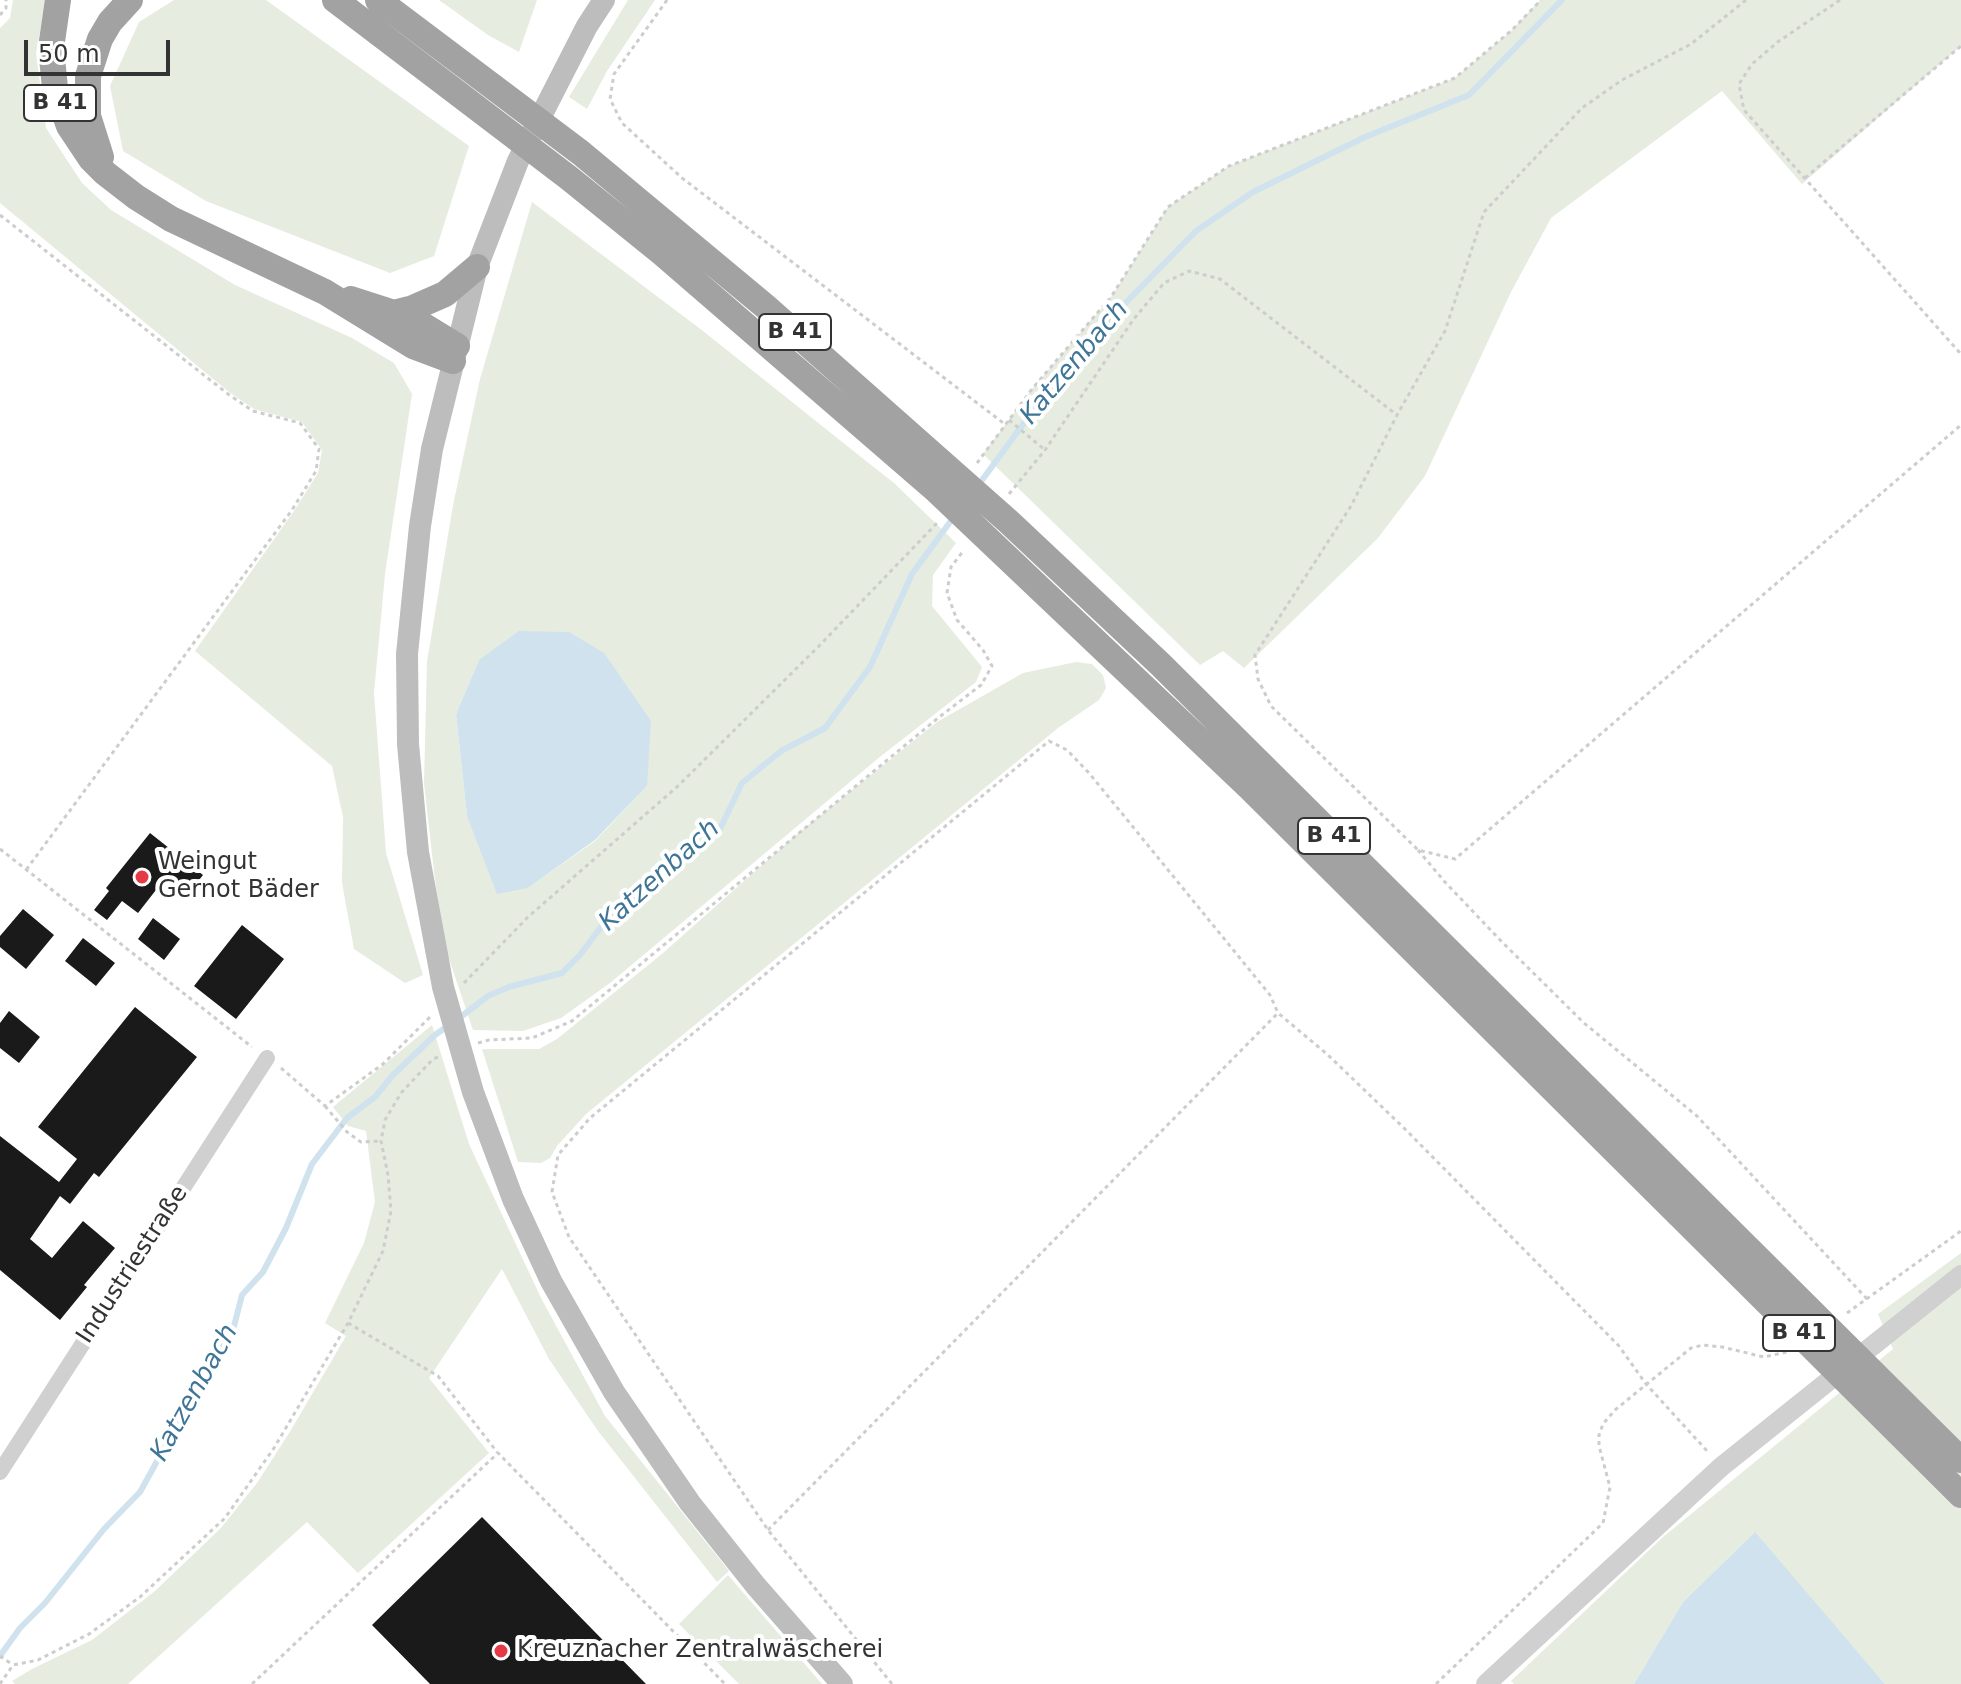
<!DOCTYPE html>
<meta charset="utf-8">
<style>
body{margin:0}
#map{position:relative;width:1961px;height:1684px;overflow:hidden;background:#fff;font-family:"DejaVu Sans",sans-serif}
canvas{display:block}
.scale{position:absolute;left:24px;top:40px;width:146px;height:36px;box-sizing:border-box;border:4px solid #333;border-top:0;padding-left:10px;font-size:24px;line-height:28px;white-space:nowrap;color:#333;-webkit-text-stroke:6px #fff;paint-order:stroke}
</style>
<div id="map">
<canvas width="1961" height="1684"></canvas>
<div class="scale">50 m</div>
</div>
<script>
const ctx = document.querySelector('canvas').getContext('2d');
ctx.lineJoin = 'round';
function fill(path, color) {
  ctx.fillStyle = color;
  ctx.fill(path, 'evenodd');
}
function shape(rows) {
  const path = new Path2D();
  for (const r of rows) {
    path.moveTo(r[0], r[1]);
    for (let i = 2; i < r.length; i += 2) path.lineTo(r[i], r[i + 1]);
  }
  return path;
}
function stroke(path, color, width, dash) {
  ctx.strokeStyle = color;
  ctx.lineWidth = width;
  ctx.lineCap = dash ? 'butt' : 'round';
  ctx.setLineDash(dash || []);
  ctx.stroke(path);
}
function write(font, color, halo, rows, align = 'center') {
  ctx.font = font + ' "DejaVu Sans",sans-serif';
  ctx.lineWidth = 8;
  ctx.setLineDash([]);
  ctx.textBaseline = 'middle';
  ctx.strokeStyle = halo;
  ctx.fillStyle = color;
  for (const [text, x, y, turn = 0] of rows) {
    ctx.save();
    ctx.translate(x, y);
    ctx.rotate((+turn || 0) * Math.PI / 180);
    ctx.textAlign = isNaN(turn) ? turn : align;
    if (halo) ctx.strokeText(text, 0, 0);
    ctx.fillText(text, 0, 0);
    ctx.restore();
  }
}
fill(shape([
 [13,0,46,0,36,53,46,128,82,183,111,210,235,285,352,338,394,363,412,394,385,574,374,693,386,853,423,975,405,983,354,949,342,883,343,817,332,766,195,651,294,511,318,473,322,450,302,422,254,409,229,392,0,203,0,28,10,18],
 [174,0,266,0,469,146,434,256,390,273,206,201,123,151,110,86,139,22],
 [439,0,537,0,519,52,488,35],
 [628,0,655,0,607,71,587,109,569,97],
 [1540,0,1961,0,1961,46,1802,184,1722,91,1551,218,1511,292,1425,476,1378,538,1244,668,1223,651,1200,665,983,454,1032,389,1111,297,1168,207,1229,166,1455,78,1512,30],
 [532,202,703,331,856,453,894,483,956,543,933,575,932,606,982,667,976,682,881,756,610,983,561,1018,523,1031,473,1030,445,947,435,880,424,783,427,662,453,505,480,379],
 [479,660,647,786,595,841,528,888,467,816,456,714],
 [1076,662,1092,664,1103,675,1106,688,1099,700,1058,728,586,1114,557,1146,550,1158,541,1163,518,1162,482,1049,539,1049,557,1039,663,953,796,835,937,722,1023,673],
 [432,1025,469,1144,541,1298,605,1416,729,1571,717,1582,598,1431,549,1359,502,1269,429,1378,489,1453,358,1573,307,1522,128,1684,15,1684,12,1681,32,1669,92,1640,155,1591,221,1528,257,1483,291,1430,346,1336,325,1323,364,1243,375,1202,366,1131,348,1126,333,1107],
 [1961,1253,1961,1684,1885,1684,1754,1533,1683,1602,1634,1684,1514,1684,1511,1681,1663,1537,1893,1349,1878,1314],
 [728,1575,822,1684,739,1684,679,1624]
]), '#e6ecdf');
fill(shape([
 [519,631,569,632,604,653,651,721,647,786,595,840,528,888,497,894,467,816,456,714,479,660],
 [1755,1532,1885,1684,1634,1684,1683,1602]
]), '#cfe2ee');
stroke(shape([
 [977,487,1032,412,1104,325,1196,231,1253,192,1365,137,1469,95,1562,0],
 [458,1019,488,996,509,987,562,973,580,955,607,919,688,859,720,829,742,783,781,751,825,728,870,667,912,574,953,518],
 [0,1656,20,1628,45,1603,104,1529,140,1492,181,1418,184,1401,232,1334,242,1295,263,1272,286,1228,312,1164,347,1118,375,1097,393,1075,435,1035,449,1025]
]), '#cfe2ee', 6);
fill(shape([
 [150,833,203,875,184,899,163,881,138,913,122,901,107,920,94,910,109,891,106,888],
 [23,909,54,935,26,969,0,947,0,936],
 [153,918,180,939,164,960,138,939],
 [242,925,284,959,236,1019,194,986],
 [83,938,115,963,96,986,65,961],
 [135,1007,197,1057,99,1177,94,1173,70,1204,60,1196,30,1239,52,1258,83,1221,115,1248,84,1285,87,1287,60,1320,0,1270,0,1136,59,1182,77,1159,38,1127],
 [9,1011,40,1037,19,1063,0,1048,0,1023],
 [482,1517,646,1684,430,1684,372,1625]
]), '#1a1a1a');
stroke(shape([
 [667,0,614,74,610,99,622,123,682,178,1006,425],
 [1746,0,1691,44,1622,80,1582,108,1484,212,1445,331,1397,415,1351,506,1255,655,1258,679,1271,706,1418,850,1455,859,1961,425],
 [1840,0,1779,41,1752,64,1739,84,1744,110,1961,354],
 [0,15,6,8,6,0],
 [1805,178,1961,46],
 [0,215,228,394,253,411,300,423,319,449,316,471,292,510,26,870],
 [1009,420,1045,450],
 [977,463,1032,389,1111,297,1168,207,1229,166,1455,78,1512,30,1541,0],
 [1009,494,1045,450,1133,320,1164,283,1189,271,1220,279,1397,415],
 [0,849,252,1047],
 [1418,850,1444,881,1502,942,1584,1023,1697,1116,1867,1299],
 [464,983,528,917,678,786,819,646,937,523],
 [478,1043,489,1040,532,1038,572,1021,938,718,981,685,992,666,983,650,957,620,947,593,951,567,964,550],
 [281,1068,325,1106,383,1064,430,1017],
 [325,1106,347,1132,361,1142,381,1141],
 [1847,1313,1961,1231],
 [348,1323,438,1376,497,1452],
 [768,1530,1278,1013,1328,1055,1406,1130,1619,1346,1646,1384,1708,1452],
 [0,1656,13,1665],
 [0,1684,13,1665,38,1660,89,1634,140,1597,225,1518,274,1448,348,1323,383,1251,391,1211,388,1175,381,1141,385,1120,401,1093,433,1059,441,1056],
 [252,1684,498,1453,725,1684],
 [892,1684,768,1530,569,1237,552,1192,558,1155,590,1118,1049,741,1067,750,1089,773,1270,995,1278,1013],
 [1436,1684,1603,1523,1610,1487,1599,1446,1599,1435,1603,1424,1615,1410,1691,1348,1703,1345,1722,1347,1764,1357,1787,1352]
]), '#cdcdcd', 3, [4, 4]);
stroke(shape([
 [0,1472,267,1058]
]), '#d0d0d0', 16);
stroke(shape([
 [1486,1684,1721,1467,1961,1275]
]), '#d0d0d0', 20);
stroke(shape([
 [604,0,587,26,518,161,477,267,432,449,420,526,407,654,408,744,418,852,443,987,473,1092,513,1199,551,1281,614,1392,690,1503,756,1586,842,1684]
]), '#bdbdbd', 22);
stroke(shape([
 [58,0,51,48,55,88,69,126,91,159,105,173,136,197,171,219,325,292,413,346,453,361],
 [335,0,569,178,663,254,937,491,1249,787,1961,1495],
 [378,0,581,153,766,307,1009,522,1160,664,1961,1460],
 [101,157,88,116,88,76,100,39,110,22,130,0],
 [351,299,413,319,457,346],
 [397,312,413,308,445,294,477,267]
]), '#a2a2a2', 26);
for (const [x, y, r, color] of [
 [142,877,8,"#e63946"],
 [501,1651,8,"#e63946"]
]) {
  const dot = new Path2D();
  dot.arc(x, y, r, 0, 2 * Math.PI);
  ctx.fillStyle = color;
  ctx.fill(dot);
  stroke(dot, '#fff', 3);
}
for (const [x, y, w] of [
 [60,103,72],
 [795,332,72],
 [1334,836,72],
 [1799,1333,72]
]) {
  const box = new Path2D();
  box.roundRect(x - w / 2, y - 18, w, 36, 6);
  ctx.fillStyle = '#fff';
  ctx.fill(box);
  stroke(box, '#333', 2);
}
write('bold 22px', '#333', null, [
 ["B 41",60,103],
 ["B 41",795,332],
 ["B 41",1334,836],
 ["B 41",1799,1333]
]);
write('24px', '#333', '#fff', [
 ["Weingut",158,863],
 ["Gernot Bäder",158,891],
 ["Kreuznacher Zentralwäscherei",517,1651]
], 'left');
write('24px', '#333', '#fff', [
 ["Industriestraße",133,1265,-57]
]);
write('italic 26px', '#3f7597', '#fff', [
 ["Katzenbach",1075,363,-50],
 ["Katzenbach",660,876,-42],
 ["Katzenbach",195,1393,-61]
]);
</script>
